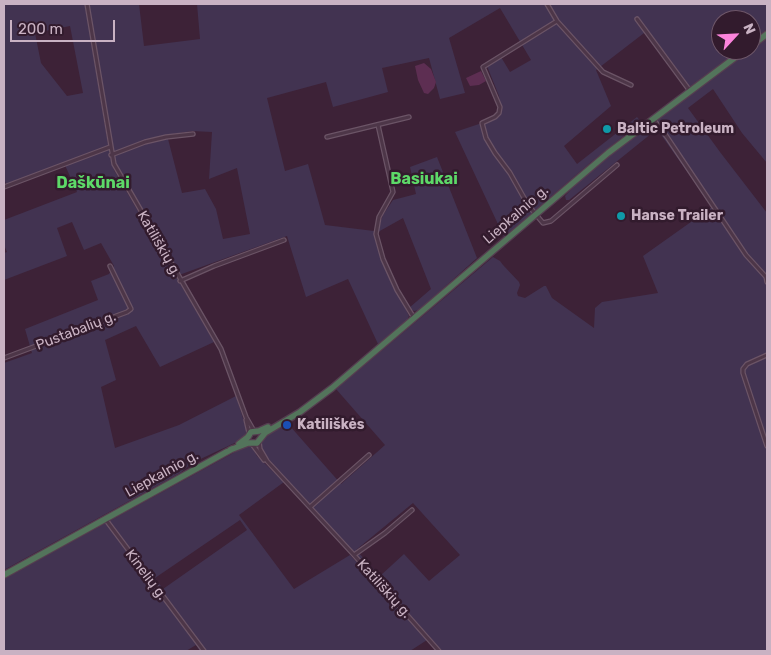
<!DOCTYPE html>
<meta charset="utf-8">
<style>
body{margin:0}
#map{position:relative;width:771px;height:655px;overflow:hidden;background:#3d2237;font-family:Rubik,sans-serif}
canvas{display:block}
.frame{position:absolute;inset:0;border:5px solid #c9b2c3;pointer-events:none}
.north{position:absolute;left:711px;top:10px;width:50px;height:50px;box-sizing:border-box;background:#321b2d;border:1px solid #6e5769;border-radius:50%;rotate:65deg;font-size:14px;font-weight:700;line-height:20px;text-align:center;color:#c9b2c3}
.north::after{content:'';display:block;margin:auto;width:18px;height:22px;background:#fc84dc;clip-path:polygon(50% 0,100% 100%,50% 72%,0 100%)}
.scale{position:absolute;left:10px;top:20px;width:105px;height:22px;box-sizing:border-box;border:2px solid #c9b2c3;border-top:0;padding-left:6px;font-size:15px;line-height:18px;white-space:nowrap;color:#c9b2c3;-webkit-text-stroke:4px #321b2d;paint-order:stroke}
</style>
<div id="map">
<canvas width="771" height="655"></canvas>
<div class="frame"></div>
<div class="north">N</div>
<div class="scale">200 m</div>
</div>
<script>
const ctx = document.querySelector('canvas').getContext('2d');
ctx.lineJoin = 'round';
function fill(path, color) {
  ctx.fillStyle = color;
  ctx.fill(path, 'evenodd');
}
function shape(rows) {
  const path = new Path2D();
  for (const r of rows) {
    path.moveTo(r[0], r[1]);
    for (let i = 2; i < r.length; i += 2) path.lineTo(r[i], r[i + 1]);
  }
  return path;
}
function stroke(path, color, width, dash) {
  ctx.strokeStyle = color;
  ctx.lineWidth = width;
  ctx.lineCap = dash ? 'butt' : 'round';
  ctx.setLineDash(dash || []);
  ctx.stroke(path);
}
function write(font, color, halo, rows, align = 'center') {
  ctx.font = font + ' Rubik,sans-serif';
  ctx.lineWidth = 5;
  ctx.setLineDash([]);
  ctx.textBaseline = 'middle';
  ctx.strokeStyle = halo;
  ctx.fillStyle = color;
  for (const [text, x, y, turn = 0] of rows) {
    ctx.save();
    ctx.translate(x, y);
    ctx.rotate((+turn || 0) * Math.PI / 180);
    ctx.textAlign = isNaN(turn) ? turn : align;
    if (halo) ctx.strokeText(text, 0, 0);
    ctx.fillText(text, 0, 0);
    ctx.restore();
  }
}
fill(shape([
 [4,4,85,4,110,156,114,170,214,342,160,367,136,326,105,340,116,380,101,387,115,448,179,425,236,396,247,431,243,439,192,463,180,473,4,570,4,363,32,353,25,329,98,300,91,281,109,274,114,266,101,243,84,250,72,222,57,228,67,256,4,280,4,253,7,252,4,245,4,220,77,192,64,163,6,184,4,179],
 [70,26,83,93,67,96,41,63,35,33],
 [89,4,139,4,144,46,200,39,197,4,767,4,767,29,751,41,751,20,721,20,721,50,740,50,690,87,648,30,596,70,611,106,564,146,577,164,637,117,641,122,590,163,504,237,455,132,497,118,500,116,501,110,499,96,487,66,501,57,510,72,531,60,500,8,449,38,465,93,440,99,429,58,382,68,388,92,333,107,326,82,267,98,285,171,308,164,325,225,374,231,383,262,409,316,407,320,378,344,348,279,306,297,287,236,179,275,115,163],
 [192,131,212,132,209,179,237,168,250,234,223,239,216,209,205,189,182,193,167,135],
 [767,37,767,163,742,133,713,89,688,108,720,152,767,213,767,651,442,651,265,455,261,449,261,444,263,438,269,433,289,425,341,484,385,445,336,389,493,257,500,261,503,265,519,282,520,285,517,293,518,296,525,298,544,286,546,286,552,298,594,328,595,308,602,302,658,293,643,256,712,207,657,129,569,200,566,200,565,196,576,184,611,155],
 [413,503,460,555,429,581,404,554,380,576,356,550],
 [437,157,477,258,419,310,414,311,409,308,431,289,403,218,378,232,379,226,383,215,393,200,416,194,410,167],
 [246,446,252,447,257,456,284,482,239,515,294,589,350,555,427,640,410,651,200,651,196,645,186,651,4,651,4,579],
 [240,520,247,530,163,589,155,578]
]), '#423351');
fill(shape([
 [424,63,431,69,436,82,434,88,428,94,424,93,418,80,415,66],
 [481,71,486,81,479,85,470,86,466,78]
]), '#5d2e52');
const street = shape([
 [87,4,114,164,221,349,246,417,254,431],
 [547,4,557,21,603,72,631,85],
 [637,19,690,91],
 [557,21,483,67,500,107,499,113,495,117,482,123,486,138,495,153,510,173,528,205,543,223,551,221,617,165],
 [653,119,667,137,746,255,766,277,767,282],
 [378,125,393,192,379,217,376,234,383,259,397,290,414,318],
 [327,137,409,117],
 [111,155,145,142,166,137,193,134],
 [4,187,110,147],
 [180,281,214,266,284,240],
 [767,355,747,364,743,369,743,373,767,446],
 [4,358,127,312,131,309,110,266],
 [246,420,249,433],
 [259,441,260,449,267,461,354,555,439,651],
 [252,444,264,460],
 [310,507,369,455],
 [106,520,204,651],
 [354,555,385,533,412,510]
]);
const highway = shape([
 [751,46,767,34],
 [239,444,248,437,251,432,259,431,268,427],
 [230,450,248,443,257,443,265,433,300,412,332,388,608,153,745,50],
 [4,575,232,449]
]);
stroke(street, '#6b5466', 5.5);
stroke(highway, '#553e50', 8);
stroke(street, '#4d3648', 3);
stroke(highway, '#53745b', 5.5);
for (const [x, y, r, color] of [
 [607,129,5,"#0f9aa8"],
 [621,216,5,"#0f9aa8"],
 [287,425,5,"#1a4fb4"]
]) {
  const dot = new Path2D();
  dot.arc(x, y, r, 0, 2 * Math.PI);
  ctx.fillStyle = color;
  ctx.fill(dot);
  stroke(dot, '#321b2d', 2);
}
write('bold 14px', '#c9b2c3', '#321b2d', [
 ["Baltic Petroleum",617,129],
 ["Hanse Trailer",631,216],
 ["Katiliškės",297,425]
], 'left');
write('14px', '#c9b2c3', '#321b2d', [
 ["Liepkalnio g.",516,215,-41],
 ["Katiliškių g.",159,244,60],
 ["Pustabalių g.",76,331,-21],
 ["Liepkalnio g.",162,474,-29],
 ["Kinelių g.",146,575,53],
 ["Katiliškių g.",384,589,48]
]);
write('bold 16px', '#5dd968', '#321b2d', [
 ["Basiukai",424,179],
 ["Daškūnai",93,183]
]);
</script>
